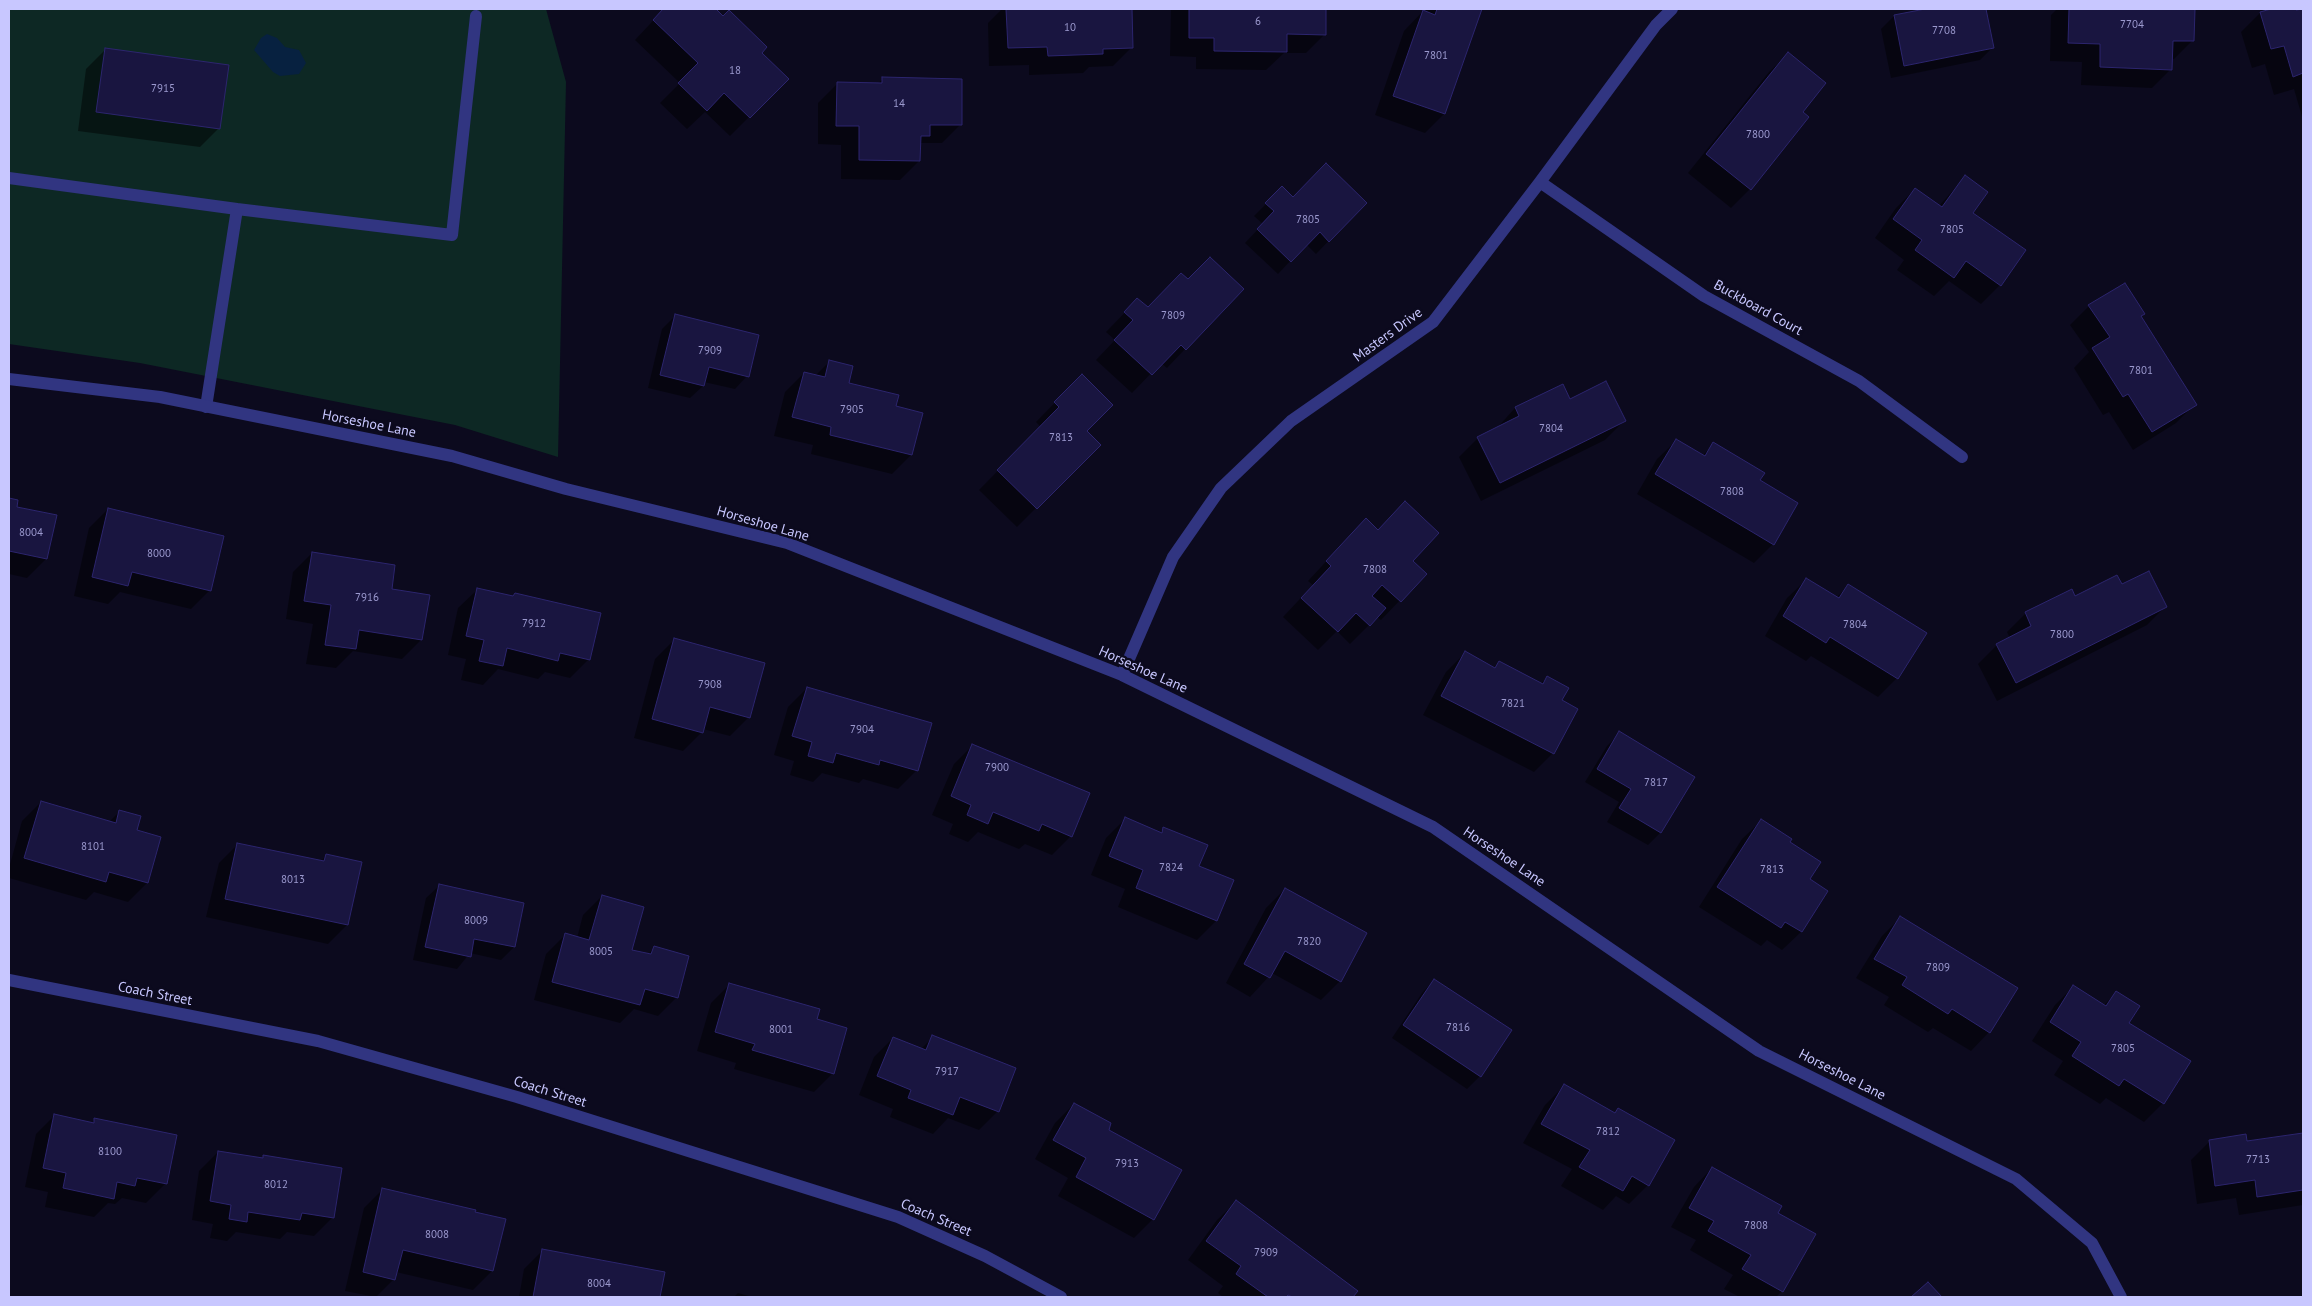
<!DOCTYPE html>
<style>
body{margin:0}
#map{position:relative;width:2312px;height:1306px;overflow:hidden;background:#0c0a1e;font-family:"PT Sans",sans-serif}
canvas{display:block}
.frame{position:absolute;inset:0;border:10px solid #c8c7ff;pointer-events:none}
</style>
<div id="map">
<canvas width="2312" height="1306"></canvas>
<div class="frame"></div>
</div>
<script>
const ctx = document.querySelector('canvas').getContext('2d');
ctx.lineJoin = 'round';
function fill(path, color) {
  ctx.fillStyle = color;
  ctx.fill(path, 'evenodd');
}
function shape(rows) {
  const path = new Path2D();
  for (const r of rows) {
    path.moveTo(r[0], r[1]);
    for (let i = 2; i < r.length; i += 2) path.lineTo(r[i], r[i + 1]);
  }
  return path;
}
function stroke(path, color, width, dash) {
  ctx.strokeStyle = color;
  ctx.lineWidth = width;
  ctx.lineCap = dash ? 'butt' : 'round';
  ctx.setLineDash(dash || []);
  ctx.stroke(path);
}
function write(font, color, halo, rows, align = 'center') {
  ctx.font = font + ' "PT Sans",sans-serif';
  ctx.lineWidth = 5;
  ctx.setLineDash([]);
  ctx.textBaseline = 'middle';
  ctx.strokeStyle = halo;
  ctx.fillStyle = color;
  for (const [text, x, y, turn = 0] of rows) {
    ctx.save();
    ctx.translate(x, y);
    ctx.rotate((+turn || 0) * Math.PI / 180);
    ctx.textAlign = isNaN(turn) ? turn : align;
    if (halo) ctx.strokeText(text, 0, 0);
    ctx.fillText(text, 0, 0);
    ctx.restore();
  }
}
fill(shape([
 [9,9,546,9,566,82,558,457,455,425,140,363,9,344]
]), '#0d2824');
fill(shape([
 [267,34,277,38,285,47,299,50,306,63,299,74,280,76,273,72,254,50,261,38]
]), '#072140');
fill(shape([
 [664,9,714,9,787,79,730,136,705,112,687,129,660,103,680,83,635,40],
 [1002,9,1131,9,1132,47,1113,66,1089,67,1083,73,1029,75,1029,65,989,66,988,23],
 [1171,9,1325,9,1325,34,1306,53,1284,53,1266,70,1196,69,1196,57,1170,56],
 [1425,9,1480,9,1444,114,1425,133,1375,115,1404,31],
 [1931,9,1985,9,1993,47,1980,60,1891,78,1881,29,1894,16],
 [2057,9,2194,9,2193,40,2174,59,2171,59,2171,69,2152,88,2081,85,2082,62,2050,61,2051,15],
 [2275,9,2295,9,2296,12,2303,10,2303,120,2294,89,2274,95,2265,64,2252,68,2241,32,2260,13],
 [105,50,219,128,200,147,78,131,86,69],
 [1788,54,1802,112,1750,189,1731,208,1688,173,1769,72],
 [883,79,961,124,942,143,921,143,919,145,919,161,900,180,841,179,841,145,818,144,818,103,837,84,877,84],
 [1965,177,1972,213,2000,285,1981,304,1949,281,1934,296,1897,270,1904,260,1875,238,1896,208,1915,189,1939,206],
 [1282,188,1293,199,1365,203,1316,254,1306,244,1278,274,1245,243,1263,224,1254,216],
 [1187,281,1185,349,1167,368,1161,363,1132,393,1096,360,1115,340,1106,332,1137,300,1147,309],
 [2089,306,2140,317,2195,404,2176,423,2133,450,2109,412,2103,415,2074,368,2089,352,2070,325],
 [675,316,747,376,735,389,704,382,703,386,690,398,648,388,662,329],
 [829,362,847,384,894,407,911,455,892,474,811,454,813,445,774,436,785,392,804,373,815,376],
 [1082,375,1085,431,1099,445,1017,527,979,490,1041,427,1036,422],
 [1563,385,1570,400,1624,421,1605,440,1481,501,1459,457,1478,438,1497,428,1515,408],
 [1676,441,1702,456,1714,444,1773,544,1754,563,1637,494,1657,459],
 [9,499,17,501,15,508,46,559,27,578,9,574],
 [108,509,210,590,191,609,120,592,108,604,74,596,89,528],
 [1378,532,1425,574,1381,620,1377,617,1350,644,1337,631,1318,650,1283,617,1313,585,1308,581,1347,539],
 [312,553,390,590,421,640,402,659,353,651,336,668,306,664,313,624,286,619,293,572],
 [1806,580,1836,598,1848,586,1897,678,1878,697,1811,656,1806,661,1765,636,1787,598],
 [2122,586,2166,606,2147,625,1997,701,1978,664,1997,645,2010,638,2007,632,2026,613,2072,590,2075,598],
 [477,590,589,659,570,678,545,672,538,679,498,669,483,685,461,680,466,659,448,655,458,608],
 [674,640,749,717,730,736,703,729,702,732,683,751,634,738,655,659],
 [1465,653,1493,668,1499,663,1540,684,1547,678,1560,701,1576,709,1553,753,1534,772,1423,715,1446,672],
 [807,688,917,770,898,789,863,779,859,783,822,773,813,782,790,775,794,761,774,755,788,707],
 [1620,733,1660,833,1648,845,1607,822,1619,802,1585,782,1607,746],
 [973,745,1071,836,1052,855,1025,844,1019,849,978,832,968,842,949,834,953,824,932,815,954,764],
 [41,802,109,822,120,811,136,831,147,883,128,902,94,892,86,900,9,878,9,868,22,821],
 [1125,819,1159,833,1164,829,1198,867,1216,921,1197,940,1118,907,1125,889,1091,875,1106,838],
 [1761,821,1788,842,1808,879,1827,891,1801,932,1782,950,1767,940,1761,946,1699,907,1742,839],
 [238,844,320,862,326,856,347,925,328,944,206,917,219,863],
 [439,886,523,904,514,947,501,960,470,953,457,969,413,960,426,898],
 [1285,889,1340,981,1321,1000,1272,973,1250,997,1226,983,1266,908],
 [602,896,631,951,647,955,654,948,677,997,658,1016,634,1009,620,1023,534,1000,546,954,565,935,577,938,583,915],
 [1901,917,1989,1032,1971,1051,1933,1028,1928,1032,1884,1005,1889,997,1856,978,1882,936],
 [1434,980,1480,1076,1467,1089,1392,1038,1422,993],
 [730,984,816,1020,833,1073,814,1092,734,1069,736,1063,697,1051,711,1003],
 [2074,986,2104,1005,2116,993,2163,1103,2144,1122,2106,1098,2100,1104,2054,1075,2063,1061,2032,1041,2055,1005],
 [933,1037,998,1111,979,1130,948,1118,933,1134,890,1117,893,1109,859,1095,874,1057,893,1038,921,1049],
 [1564,1086,1614,1114,1618,1110,1648,1185,1629,1204,1616,1196,1603,1210,1561,1186,1572,1169,1523,1143,1545,1105],
 [1074,1104,1107,1130,1153,1219,1134,1238,1058,1196,1068,1178,1035,1159,1055,1123],
 [55,1115,91,1123,95,1120,175,1136,165,1184,146,1203,122,1198,115,1204,108,1203,94,1217,45,1207,48,1192,25,1187,36,1134],
 [2303,1134,2303,1205,2239,1215,2236,1198,2197,1204,2191,1160,2210,1141,2245,1143],
 [218,1152,261,1159,264,1157,333,1217,314,1236,287,1232,280,1239,236,1232,227,1241,210,1238,213,1224,192,1220,199,1171],
 [1712,1168,1776,1214,1782,1291,1776,1297,1740,1297,1724,1289,1733,1275,1690,1250,1696,1240,1671,1227,1694,1187],
 [383,1189,492,1271,473,1290,396,1272,394,1279,376,1297,345,1291,364,1208],
 [1236,1202,1356,1291,1352,1297,1223,1297,1218,1293,1223,1286,1188,1260,1217,1220],
 [543,1250,664,1273,659,1297,519,1297,524,1269],
 [738,1293,752,1297,734,1297]
]), '#0007');
const building = shape([
 [663,9,716,9,723,16,729,10,767,47,762,53,789,79,750,118,724,93,707,111,678,83,698,63,653,20,663,9],
 [1006,9,1132,9,1133,48,1103,49,1103,54,1048,56,1047,47,1008,48,1006,9],
 [1189,9,1326,9,1326,35,1287,34,1287,52,1214,51,1214,38,1189,38,1189,9],
 [1437,9,1482,9,1445,114,1393,96,1423,10,1435,15,1437,9],
 [1925,9,1986,9,1994,48,1904,66,1894,15,1925,9],
 [2069,9,2195,9,2194,41,2173,41,2172,70,2100,67,2100,44,2068,43,2069,9],
 [2271,9,2296,9,2296,10,2303,9,2303,73,2293,77,2284,46,2271,49,2260,12,2271,9],
 [105,48,229,65,220,129,96,112,105,48],
 [1788,52,1826,83,1803,112,1809,117,1751,190,1706,154,1788,52],
 [882,77,962,79,962,125,930,125,930,136,921,136,920,161,859,160,859,126,836,126,837,82,882,83,882,77],
 [1326,163,1367,203,1329,242,1320,232,1291,262,1257,229,1274,211,1265,203,1282,186,1293,197,1326,163],
 [1965,175,1988,192,1973,213,2026,250,2001,286,1966,261,1954,278,1915,250,1922,240,1893,219,1915,188,1942,207,1965,175],
 [1210,257,1244,289,1186,350,1181,345,1152,375,1114,340,1133,320,1124,312,1137,298,1148,307,1181,273,1188,279,1210,257],
 [2125,283,2145,314,2141,316,2197,405,2152,432,2128,394,2123,397,2092,348,2110,337,2088,305,2125,283],
 [675,314,759,335,749,377,709,367,704,386,660,375,675,314],
 [829,360,853,366,849,383,899,395,896,406,923,413,912,455,830,435,831,427,792,417,804,372,825,377,829,360],
 [1082,374,1113,405,1087,431,1101,445,1037,509,997,470,1059,407,1054,402,1082,374],
 [1606,381,1626,421,1500,483,1477,437,1519,416,1515,407,1563,384,1570,399,1606,381],
 [1676,439,1705,456,1713,442,1765,473,1760,480,1798,503,1774,545,1655,474,1676,439],
 [9,498,18,500,17,507,57,515,47,559,9,551,9,498],
 [1405,501,1439,533,1413,561,1427,574,1401,602,1382,585,1372,596,1386,608,1370,626,1356,613,1338,632,1301,598,1331,566,1326,561,1366,518,1378,530,1405,501],
 [108,508,224,536,211,591,132,572,128,586,92,577,108,508],
 [312,552,395,565,392,589,430,595,422,640,359,630,356,649,325,645,331,605,304,601,312,552],
 [2149,571,2167,607,2016,683,1996,644,2031,626,2025,612,2072,589,2075,596,2117,575,2122,584,2149,571],
 [1806,578,1839,598,1848,584,1927,633,1898,679,1830,637,1826,643,1783,616,1806,578],
 [477,588,513,596,515,593,601,613,590,660,560,653,558,661,507,648,503,666,479,661,484,640,466,636,477,588],
 [674,638,765,663,750,718,710,707,703,733,652,719,674,638],
 [1465,651,1495,668,1499,661,1543,684,1547,676,1569,688,1562,700,1578,709,1554,754,1441,696,1465,651],
 [807,687,932,723,918,771,880,760,879,765,836,753,833,763,808,756,812,742,792,736,807,687],
 [1619,731,1695,777,1661,833,1619,808,1631,789,1597,769,1619,731],
 [972,744,1090,793,1072,837,1042,824,1039,831,993,812,988,824,967,815,971,805,951,796,972,744],
 [41,801,116,823,119,810,141,816,137,830,161,837,148,883,109,872,106,882,24,858,41,801],
 [1125,817,1162,833,1163,827,1208,845,1199,866,1234,880,1217,921,1136,888,1143,870,1109,856,1125,817],
 [1761,819,1792,839,1790,842,1821,862,1810,879,1828,891,1802,932,1785,922,1781,928,1717,887,1761,819],
 [237,843,324,861,326,854,362,862,348,925,225,899,237,843],
 [439,884,524,903,515,947,474,939,471,957,425,947,439,884],
 [1285,888,1367,933,1341,982,1285,951,1270,978,1244,964,1285,888],
 [602,895,644,907,632,950,651,954,654,946,689,956,678,998,645,989,640,1005,552,982,565,933,589,940,602,895],
 [1900,916,2018,988,1990,1033,1952,1009,1948,1014,1902,985,1907,977,1874,959,1900,916],
 [1434,979,1512,1030,1481,1077,1403,1025,1434,979],
 [729,983,820,1009,817,1019,847,1028,834,1074,752,1050,755,1044,715,1032,729,983],
 [2073,985,2106,1006,2116,991,2140,1006,2129,1023,2191,1061,2164,1104,2124,1079,2119,1086,2072,1056,2081,1042,2050,1022,2073,985],
 [932,1035,1016,1068,999,1112,960,1097,953,1115,908,1098,911,1090,877,1076,893,1037,926,1050,932,1035],
 [1564,1084,1615,1113,1618,1108,1675,1140,1649,1186,1632,1176,1623,1191,1579,1167,1590,1150,1541,1124,1564,1084],
 [1074,1103,1111,1123,1109,1130,1182,1170,1154,1220,1076,1177,1086,1158,1053,1140,1074,1103],
 [54,1114,94,1123,94,1118,177,1135,167,1184,137,1178,135,1186,117,1182,114,1199,63,1188,66,1173,43,1168,54,1114],
 [2303,1133,2303,1190,2257,1197,2255,1180,2215,1186,2209,1140,2246,1134,2247,1141,2303,1133],
 [218,1151,263,1158,263,1155,342,1168,334,1218,302,1213,300,1220,248,1212,247,1222,229,1219,231,1205,210,1201,218,1151],
 [1712,1167,1782,1206,1778,1213,1816,1234,1783,1292,1742,1269,1751,1255,1708,1231,1714,1221,1689,1208,1712,1167],
 [382,1188,476,1210,475,1212,506,1219,493,1271,403,1250,395,1280,363,1272,382,1188],
 [1236,1200,1358,1291,1353,1297,1292,1297,1288,1295,1286,1297,1268,1297,1236,1274,1241,1266,1206,1241,1236,1200],
 [542,1249,665,1272,660,1297,533,1297,542,1249],
 [1928,1282,1942,1297,1911,1297,1928,1282]
]);
fill(building, '#191540');
stroke(building, '#2c256e', 1);
stroke(shape([
 [9,178,237,209,206,407],
 [237,209,452,235,476,16]
]), '#313581', 12);
stroke(shape([
 [1540,182,1704,296,1859,381,1962,457],
 [9,379,160,397,452,456,566,489,787,543,1122,675,1433,827,1759,1051,2016,1179,2092,1243,2121,1297],
 [1122,675,1173,557,1221,488,1291,421,1433,322,1540,182,1656,25,1672,9],
 [9,980,318,1041,517,1097,898,1217,985,1256,1061,1297]
]), '#313581', 12);
write('11px', '#9c9acf', null, [
 ["6",1258,22],
 ["7704",2132,25],
 ["10",1070,28],
 ["7708",1944,31],
 ["7801",1436,56],
 ["18",735,71],
 ["7915",163,89],
 ["14",899,104],
 ["7800",1758,135],
 ["7805",1308,220],
 ["7805",1952,230],
 ["7809",1173,316],
 ["7909",710,351],
 ["7801",2141,371],
 ["7905",852,410],
 ["7804",1551,429],
 ["7813",1061,438],
 ["7808",1732,492],
 ["8004",31,533],
 ["8000",159,554],
 ["7808",1375,570],
 ["7916",367,598],
 ["7912",534,624],
 ["7804",1855,625],
 ["7800",2062,635],
 ["7908",710,685],
 ["7821",1513,704],
 ["7904",862,730],
 ["7900",997,768],
 ["7817",1656,783],
 ["8101",93,847],
 ["7824",1171,868],
 ["7813",1772,870],
 ["8013",293,880],
 ["8009",476,921],
 ["7820",1309,942],
 ["8005",601,952],
 ["7809",1938,968],
 ["7816",1458,1028],
 ["8001",781,1030],
 ["7805",2123,1049],
 ["7917",947,1072],
 ["7812",1608,1132],
 ["8100",110,1152],
 ["7713",2258,1160],
 ["7913",1127,1164],
 ["8012",276,1185],
 ["7808",1756,1226],
 ["8008",437,1235],
 ["7909",1266,1253],
 ["8004",599,1284]
]);
write('14px', '#c8c7ff', '#0c0a1e', [
 ["Buckboard Court",1758,308,29],
 ["Masters Drive",1388,335,-36],
 ["Horseshoe Lane",369,424,11],
 ["Horseshoe Lane",763,524,16],
 ["Horseshoe Lane",1143,670,24],
 ["Horseshoe Lane",1504,857,34],
 ["Coach Street",155,994,11],
 ["Horseshoe Lane",1842,1075,27],
 ["Coach Street",550,1092,17],
 ["Coach Street",936,1218,23]
]);
</script>
